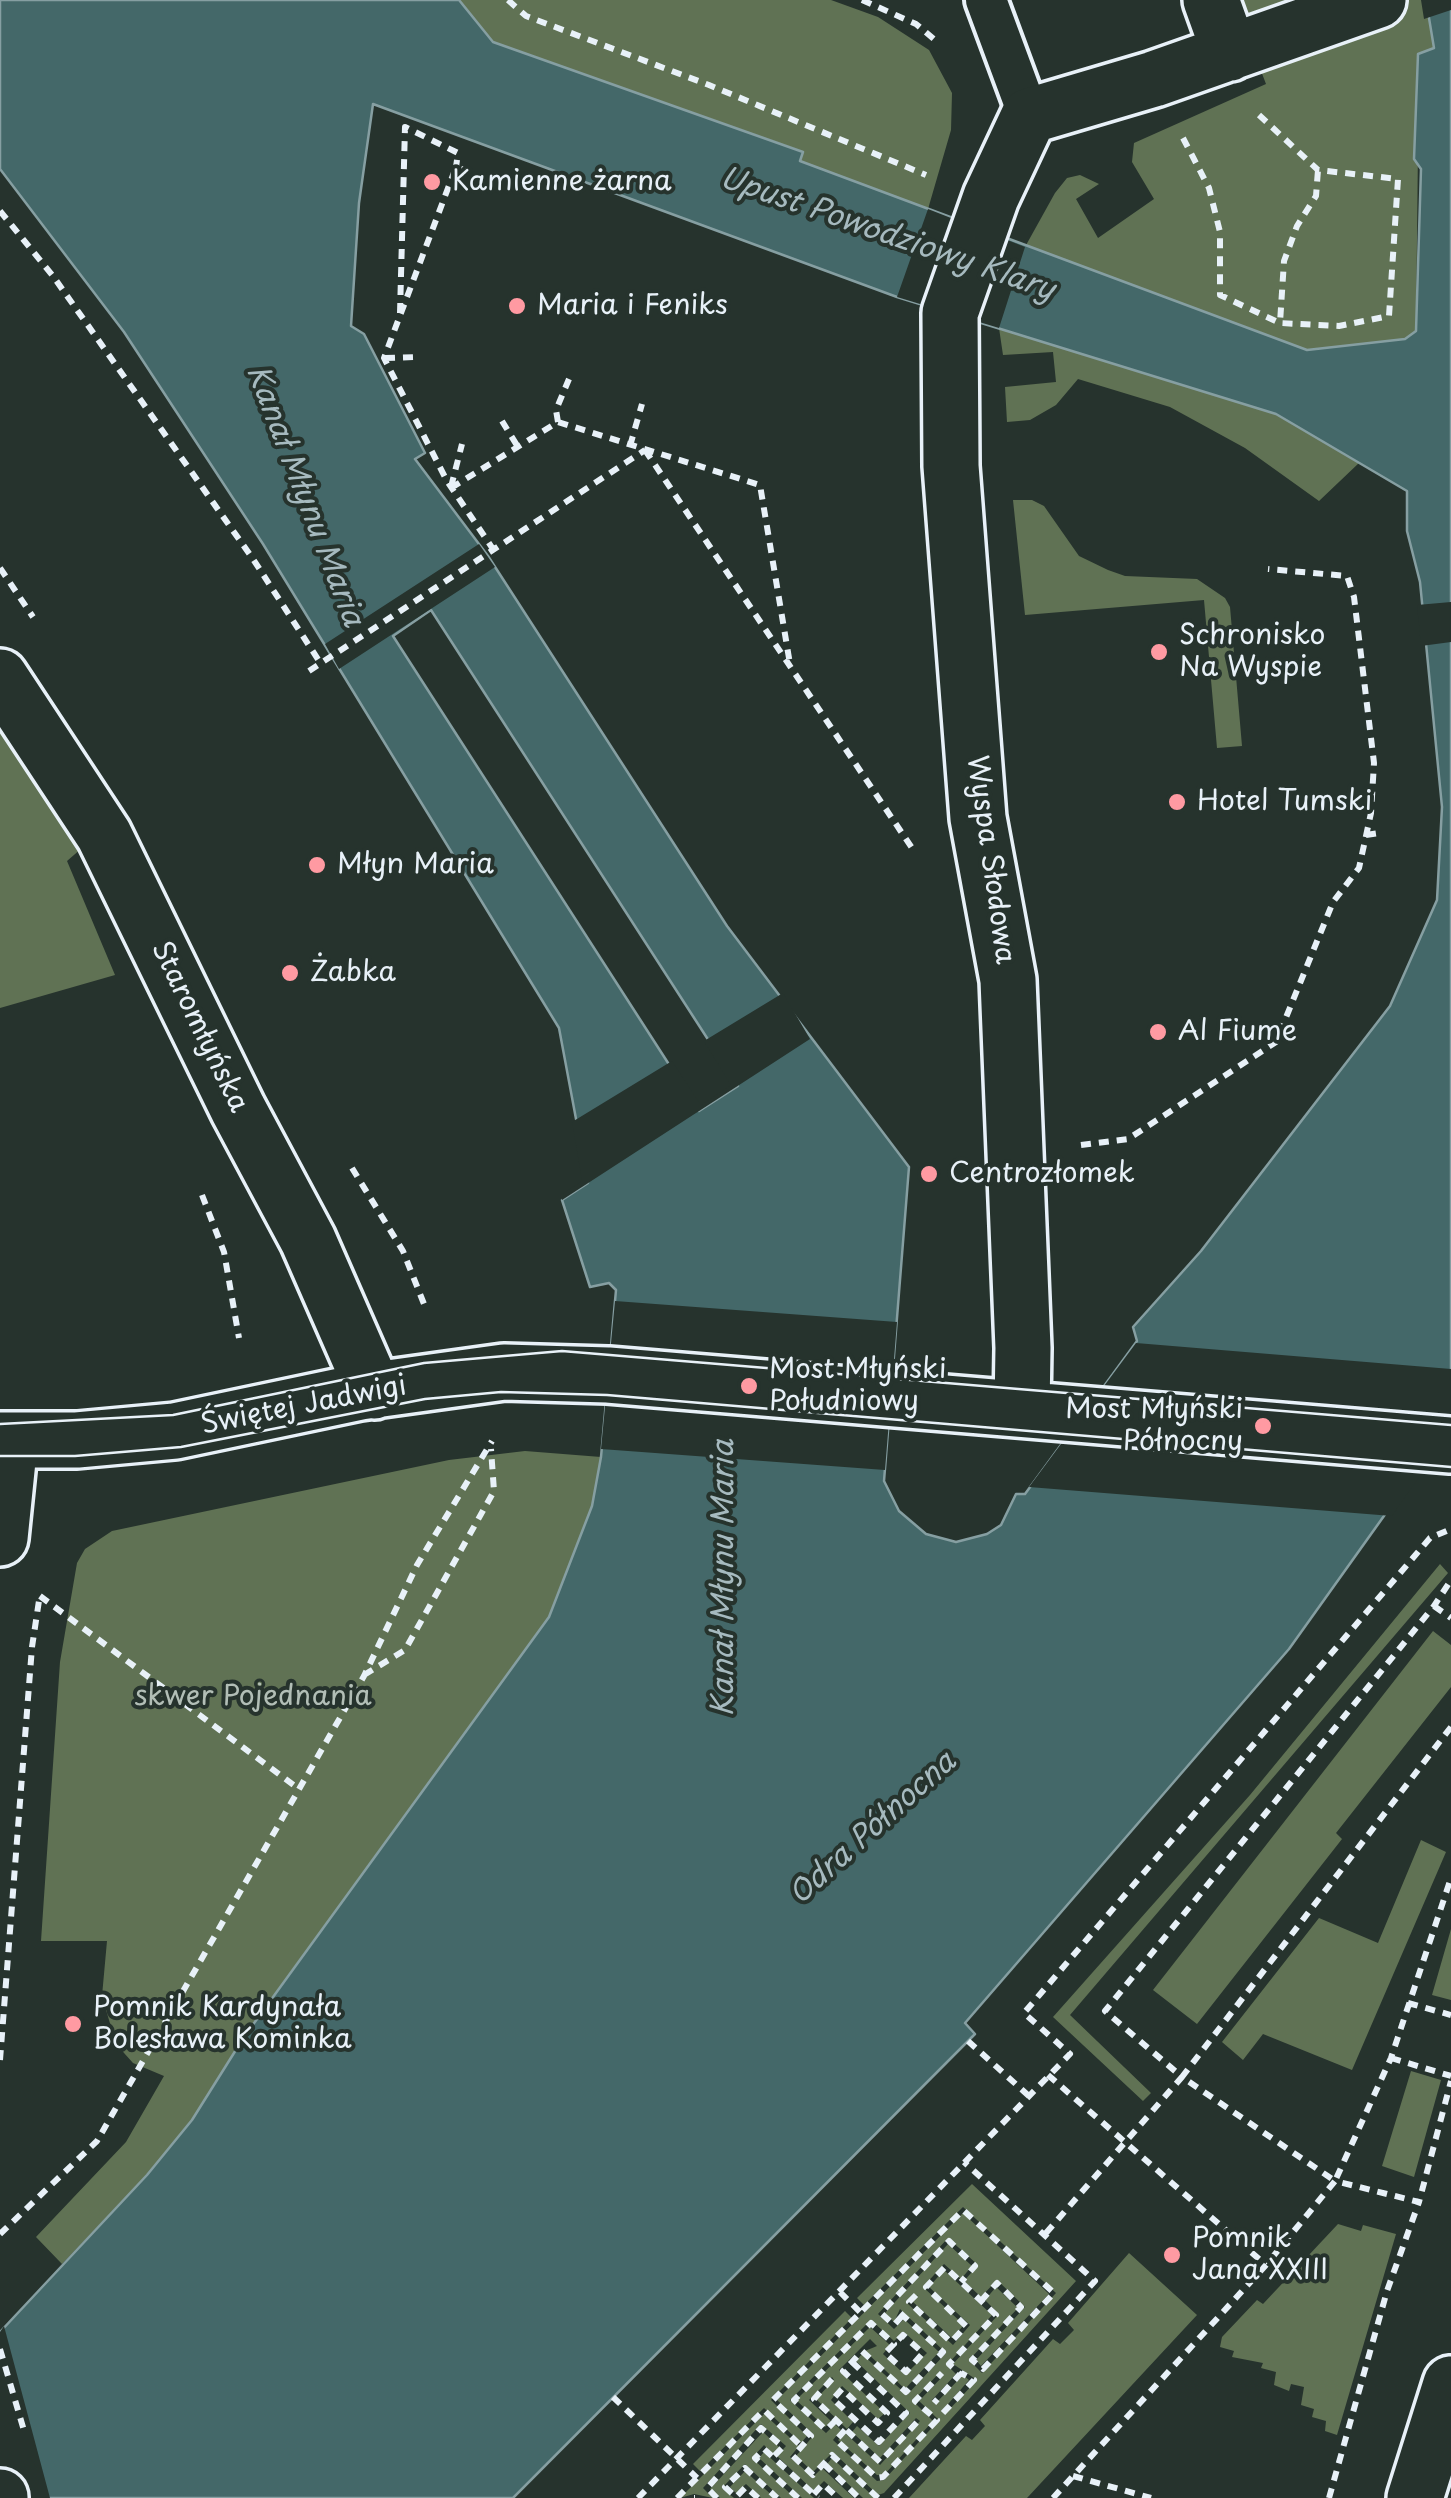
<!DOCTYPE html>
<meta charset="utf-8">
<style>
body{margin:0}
canvas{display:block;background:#26332d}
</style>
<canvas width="1451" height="2498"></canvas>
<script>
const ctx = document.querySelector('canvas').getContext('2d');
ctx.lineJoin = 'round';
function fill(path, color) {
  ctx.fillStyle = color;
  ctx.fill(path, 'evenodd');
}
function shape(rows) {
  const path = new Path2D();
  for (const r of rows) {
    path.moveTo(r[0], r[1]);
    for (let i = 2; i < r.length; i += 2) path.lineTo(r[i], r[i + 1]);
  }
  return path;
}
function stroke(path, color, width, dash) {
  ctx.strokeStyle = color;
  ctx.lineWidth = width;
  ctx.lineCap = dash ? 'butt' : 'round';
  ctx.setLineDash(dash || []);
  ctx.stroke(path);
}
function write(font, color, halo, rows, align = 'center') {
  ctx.font = font + ' "Playpen Sans",sans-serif';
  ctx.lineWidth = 8;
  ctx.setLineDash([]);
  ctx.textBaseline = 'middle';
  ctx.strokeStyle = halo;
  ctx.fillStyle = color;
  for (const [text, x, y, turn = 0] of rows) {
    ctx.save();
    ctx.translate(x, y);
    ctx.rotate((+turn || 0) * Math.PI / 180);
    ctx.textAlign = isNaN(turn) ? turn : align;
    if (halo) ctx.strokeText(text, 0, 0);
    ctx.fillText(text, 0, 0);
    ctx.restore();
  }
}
fill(shape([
 [459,0,831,0,878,17,929,50,952,93,951,130,928,209,799,161,802,151,493,42],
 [1234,0,1426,0,1435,48,1419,54,1416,331,1405,339,1308,350,1025,247,1055,193,1067,178,1080,175,1099,184,1076,199,1098,238,1154,199,1132,162,1134,143,1266,84],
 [999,328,1276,414,1360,462,1319,501,1245,448,1170,407,1078,379,1056,405,1030,420,1007,422,1005,387,1056,382,1053,352,1003,355],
 [1013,500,1032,500,1044,506,1079,556,1108,570,1125,576,1197,579,1225,598,1230,607,1242,746,1217,748,1204,600,1025,615],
 [0,725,82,848,67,861,115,975,0,1008],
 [525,1451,601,1457,592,1506,549,1617,244,2037,192,2120,147,2175,62,2264,36,2237,126,2142,164,2076,133,2063,116,2044,102,1996,107,1941,41,1941,60,1662,77,1563,85,1549,112,1531,449,1460],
 [1440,1564,1448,1573,1070,2015,1151,2093,1143,2101,1053,2017,1250,1795],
 [1433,1631,1451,1645,1451,1687,1336,1833,1342,1839,1197,2024,1153,1990],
 [1421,1840,1446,1852,1352,2070,1263,2034,1243,2060,1222,2042,1319,1918,1378,1943],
 [1451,1929,1451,2000,1432,1995],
 [1411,2071,1441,2080,1414,2177,1382,2166],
 [972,2184,1076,2281,884,2493,878,2495,833,2452,813,2472,796,2456,814,2435,777,2400,963,2213,1049,2294,981,2366,976,2360,1025,2307,997,2280,981,2297,964,2281,978,2265,948,2238,878,2314,894,2329,904,2319,939,2352,905,2389,865,2351,877,2346,870,2339,839,2370,885,2413,878,2419,842,2386,831,2400,853,2422,847,2429,816,2399,834,2380,832,2377,809,2400,831,2421,825,2427,796,2400,870,2327,890,2345,883,2354,905,2375,927,2353,904,2332,894,2341,871,2320,790,2400,826,2433,835,2424,841,2430,833,2440,877,2481,884,2480,939,2420,919,2401,944,2375,940,2372,913,2401,933,2421,884,2475,877,2475,838,2440,845,2433,880,2465,920,2421,916,2418,880,2458,852,2432,857,2426,879,2446,910,2413,856,2361,862,2354,907,2395,946,2353,900,2309,894,2322,885,2313,948,2244,972,2266,961,2279,944,2264,923,2287,964,2325,952,2338,913,2302,918,2295,907,2303,953,2345,970,2325,929,2287,944,2270,992,2315,947,2365,956,2374,932,2400,935,2404,963,2375,969,2380,942,2411,945,2414,977,2380,953,2364,999,2314,985,2300,996,2287,1018,2308,969,2360,982,2373,1056,2293,963,2207,864,2305,857,2298],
 [1338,2224,1361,2231,1363,2225,1396,2234,1337,2435,1325,2431,1326,2421,1312,2417,1314,2409,1301,2405,1304,2387,1291,2384,1289,2391,1274,2385,1276,2372,1261,2368,1263,2363,1232,2357,1234,2351,1220,2347,1222,2337,1257,2300,1263,2304],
 [1129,2253,1197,2315,1027,2498,909,2498,966,2436,972,2440,985,2426,980,2420,1053,2339,1060,2344,1074,2330,1068,2323],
 [845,2311,852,2318,771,2400,807,2436,801,2443,764,2408,700,2471,693,2464],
 [764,2414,799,2446,790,2457,813,2477,822,2468,854,2498,843,2498,824,2481,814,2491,777,2456,786,2446,761,2424,703,2488,713,2498,694,2494,680,2498],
 [763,2432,779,2447,773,2454,764,2445,752,2458,795,2498,781,2498,745,2464,722,2488,734,2498,720,2498,710,2489],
 [764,2452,814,2498,802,2498,759,2458],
 [832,2458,875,2498,863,2498,827,2464],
 [745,2471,775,2498,761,2498,746,2484,736,2493,730,2487]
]), '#607254');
const water = shape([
 [0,0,459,0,493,42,803,152,800,161,1307,350,1405,339,1416,331,1421,169,1414,159,1418,54,1434,48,1426,0,1451,0,1451,1422,1289,1649,965,2023,975,2034,513,2498,0,2498,0,2332,147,2175,192,2120,244,2037,549,1617,592,1506,601,1457,616,1290,609,1283,590,1287,562,1200,588,1183,559,1028,263,544,124,332,0,169,0,0],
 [373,104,897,297,1276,414,1407,491,1407,531,1420,582,1442,807,1437,900,1390,1006,1201,1251,1133,1327,1137,1341,1025,1494,1016,1494,1001,1525,987,1534,956,1542,926,1534,899,1511,884,1481,909,1167,727,926,488,556,415,459,425,453,364,334,351,326,359,203,373,104],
 [431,610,738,1086,699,1111,393,636,431,610]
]);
fill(water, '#446869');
stroke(water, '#869fa2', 2.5);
fill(shape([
 [1421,0,1451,0,1451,10,1424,19],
 [928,209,1025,247,999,328,897,297],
 [479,544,495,567,339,669,325,644],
 [1451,602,1451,642,1421,646,1417,605],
 [783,993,810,1039,562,1200,560,1195,582,1181,572,1122,672,1061,701,1105,731,1085,704,1041],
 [615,1301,897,1322,885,1470,601,1449],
 [1136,1343,1451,1369,1451,1431,1392,1516,1029,1487],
 [4,2326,50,2498,0,2498,0,2332]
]), '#26332d');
const lane = shape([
 [986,0,1029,116]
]);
const street = shape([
 [1211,0,1230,53],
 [0,677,104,835,238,1109,308,1240,374,1391],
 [1022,1408,1023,1348,1008,980,978,818,951,466,950,313,991,197,1029,116,1154,79,1378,0],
 [0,1440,77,1440,175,1431,360,1392,504,1372,608,1375,1451,1445],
 [0,1538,10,1441],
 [0,2497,0,2498],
 [1415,2498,1451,2384]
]);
stroke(lane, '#e8f1f8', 48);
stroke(street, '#e8f1f8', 62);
stroke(shape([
 [508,0,526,16,709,85,926,175],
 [862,0,916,24,935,40],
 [1259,115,1318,170,1398,179,1389,316,1339,326,1280,323,1284,261,1297,226,1316,196,1318,170],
 [1183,138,1209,188,1220,232,1220,295,1280,323],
 [487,179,456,167,384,358,447,481,495,552],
 [0,211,53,276,253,559,321,664],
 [400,313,405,127,458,153,456,167],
 [385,358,417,357],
 [502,421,518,447],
 [558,422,556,410,569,379],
 [630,446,642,404],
 [645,450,912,848],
 [451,487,462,444],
 [451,488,558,422,760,485,790,664],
 [0,568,33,617],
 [309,671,645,450],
 [1366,835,1380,833],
 [1081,1145,1128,1139,1276,1042,1333,902,1359,868,1371,813,1374,763,1354,597,1347,576,1268,569],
 [352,1168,403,1251,426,1309],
 [202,1195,224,1252,239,1338],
 [40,1596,299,1789],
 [1434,1606,1451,1618],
 [364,1675,405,1650,494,1491,491,1449],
 [1451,1727,1182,2077,1335,2181,1391,2058,1451,1878],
 [1408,2003,1451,2015],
 [968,2041,1029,2096],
 [1391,2058,1451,2076],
 [0,2060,32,1647,40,1594],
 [1048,2075,1266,2265],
 [1046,2233,1182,2077,1105,2011,1434,1606,1451,1580],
 [0,2234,97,2141,364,1676,417,1565,492,1441],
 [840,2292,860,2312],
 [916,2295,909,2302,951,2342,966,2326,926,2287,945,2267,996,2315,949,2364,960,2374,934,2403],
 [902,2316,894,2325,881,2313,949,2241,975,2266,961,2282],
 [0,2349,25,2434],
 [852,2362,906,2413,879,2442,833,2399,842,2389,878,2423,887,2413,843,2371,852,2362,862,2351,906,2392,943,2352,898,2311],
 [832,2379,814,2399,880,2462,919,2420],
 [613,2397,697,2478],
 [943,2413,974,2380,961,2373],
 [836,2420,826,2430,794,2400,871,2323,894,2344,885,2353,906,2372,923,2353,903,2335,894,2344],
 [845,2430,836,2440,877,2478,883,2477,937,2420,915,2401,942,2373],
 [824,2464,859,2498],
 [1073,2476,1151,2498],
 [814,2494,823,2484,838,2498],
 [638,2498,1070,2054,1024,2013,1430,1538,1451,1529],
 [677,2498,764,2410,801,2446],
 [694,2498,695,2498],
 [717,2498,707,2488,761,2428,783,2447,773,2457],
 [758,2498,746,2487,736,2497,725,2487,745,2468,777,2498],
 [798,2498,755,2458,764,2449,818,2498],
 [878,2498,832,2455,813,2475,793,2456,811,2436,773,2400,963,2210,1054,2293,983,2369,972,2360,1021,2307,997,2283,981,2301],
 [894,2498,1095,2281,964,2162],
 [1053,2498,1266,2265,1335,2181,1419,2202,1451,2081],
 [1329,2498,1387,2291,1419,2202]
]), '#e8f1f8', 6, [10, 8]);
stroke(lane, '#26332d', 40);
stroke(street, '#26332d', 55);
stroke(shape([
 [0,1424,173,1415,424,1363,562,1351,1451,1425],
 [0,1456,75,1456,181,1447,425,1399,501,1392,607,1395,1451,1467]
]), '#e8f1f8', 2.5);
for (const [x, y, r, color] of [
 [432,182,10,"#ff9aa2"],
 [517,306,10,"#ff9aa2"],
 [1159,652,10,"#ff9aa2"],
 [1177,802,10,"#ff9aa2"],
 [317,865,10,"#ff9aa2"],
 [290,973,10,"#ff9aa2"],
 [1158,1032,10,"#ff9aa2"],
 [929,1174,10,"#ff9aa2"],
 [749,1386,10,"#ff9aa2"],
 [1263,1426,10,"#ff9aa2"],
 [73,2024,10,"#ff9aa2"],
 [1172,2255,10,"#ff9aa2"]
]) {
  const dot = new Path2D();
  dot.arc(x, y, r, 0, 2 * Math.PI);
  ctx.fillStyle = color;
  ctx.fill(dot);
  stroke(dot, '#26332d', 4);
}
write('28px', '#e8f1f8', '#26332d', [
 ["Kamienne żarna",452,182],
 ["Maria i Feniks",537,306],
 ["Schronisko",1179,636],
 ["Na Wyspie",1179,668],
 ["Hotel Tumski",1197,802],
 ["Młyn Maria",337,865],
 ["Żabka",310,973],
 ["Al Fiume",1178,1032],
 ["Centrozłomek",949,1174],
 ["Most Młyński",769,1370],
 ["Południowy",769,1402],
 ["Most Młyński",1243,1410,"right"],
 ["Północny",1243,1442,"right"],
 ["Pomnik Kardynała",93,2008],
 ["Bolesława Kominka",93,2040],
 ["Pomnik",1192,2239],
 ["Jana XXIII",1192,2271]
], 'left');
write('28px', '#e8f1f8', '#26332d', [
 ["Wyspa Słodowa",990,860,82],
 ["Staromłyńska",199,1027,64],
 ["Świętej Jadwigi",304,1406,-11]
]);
write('28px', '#b2beb6', '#26332d', [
 ["skwer Pojednania",253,1697]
]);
write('italic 30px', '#a6babf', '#26332d', [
 ["Upust Powodziowy Klary",887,235,19],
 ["Kanał Młynu Maria",304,496,69],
 ["Kanał Młynu Maria",725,1578,-90],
 ["Odra Północna",873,1829,-42]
]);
</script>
